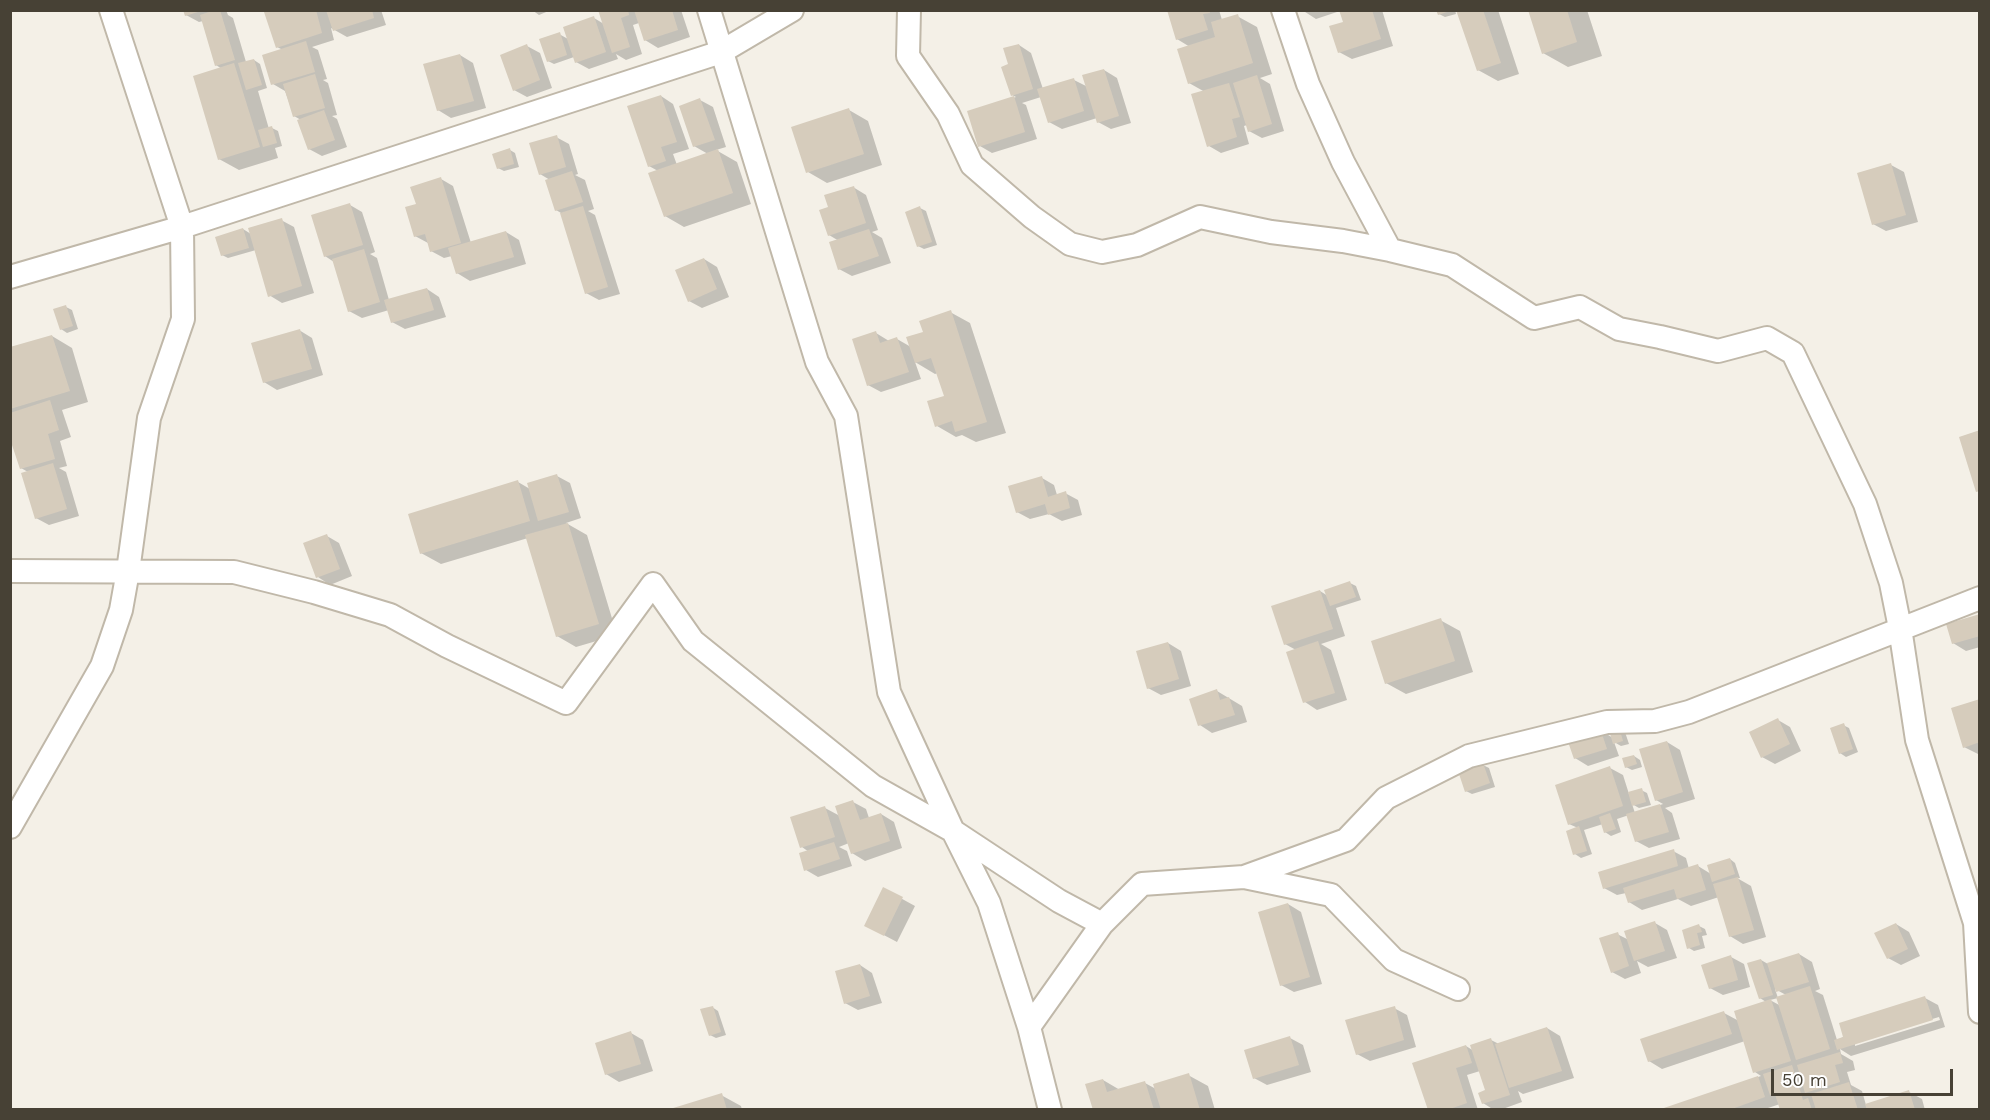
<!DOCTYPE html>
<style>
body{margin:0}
#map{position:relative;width:1990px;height:1120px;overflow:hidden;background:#f4f0e7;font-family:"Work Sans",sans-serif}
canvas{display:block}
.frame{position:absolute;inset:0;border:12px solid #474135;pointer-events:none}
.scale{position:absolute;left:1771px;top:1069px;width:182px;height:27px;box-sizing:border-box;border:3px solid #474135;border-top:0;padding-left:8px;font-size:18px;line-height:21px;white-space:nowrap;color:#474135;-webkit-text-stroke:4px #fff;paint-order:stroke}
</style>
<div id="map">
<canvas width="1990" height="1120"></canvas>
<div class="frame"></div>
<div class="scale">50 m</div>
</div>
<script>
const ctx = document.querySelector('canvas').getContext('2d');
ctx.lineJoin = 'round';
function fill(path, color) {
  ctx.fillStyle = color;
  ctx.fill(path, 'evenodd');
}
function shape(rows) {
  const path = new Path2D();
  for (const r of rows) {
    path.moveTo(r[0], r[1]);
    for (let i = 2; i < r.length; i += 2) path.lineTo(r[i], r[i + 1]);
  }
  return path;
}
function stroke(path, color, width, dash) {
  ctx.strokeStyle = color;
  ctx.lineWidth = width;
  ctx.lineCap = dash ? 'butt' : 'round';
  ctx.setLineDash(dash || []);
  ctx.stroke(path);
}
fill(shape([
 [185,10,226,10,228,15,233,18,246,62,254,60,260,64,267,88,258,91,269,129,272,128,278,131,282,146,275,148,278,158,239,170,219,159,222,69,216,65,203,21,199,22,186,15],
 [273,10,381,10,386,25,347,37,331,28,334,40,312,47,318,50,327,79,323,80,328,83,337,115,332,116,337,119,347,147,322,156,309,149,301,120,294,116,285,91,273,84,283,50,277,47],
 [532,10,551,10,539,15],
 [600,10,681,10,690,37,658,48,645,40,639,23,633,25,642,54,626,60,616,54,618,59,589,69,576,62,574,57,554,64,548,61,559,34,568,39,594,18,604,24],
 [1168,10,1219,10,1222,20,1237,16,1257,27,1272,74,1260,78,1270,84,1284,131,1262,138,1249,131,1247,125,1244,126,1249,144,1221,153,1209,146,1205,92,1189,83,1190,47,1177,39],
 [1302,10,1382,10,1393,46,1352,59,1339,52,1344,23,1340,11,1316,19],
 [1438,10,1455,10,1456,14,1445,17,1439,14],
 [1458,10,1498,10,1519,74,1498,81,1478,70],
 [1529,10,1587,10,1602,56,1568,67,1543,53],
 [1019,45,1031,53,1043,89,1074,80,1088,87,1104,70,1117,78,1131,123,1111,129,1098,122,1097,118,1062,129,1049,122,1041,97,1022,103,1026,105,1037,139,992,153,980,146,969,112,1016,97,1012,95,1010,65],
 [527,46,540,53,552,88,527,97,514,90],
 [460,55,473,63,486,108,451,118,438,110],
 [661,96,673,104,689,149,673,154,677,165,708,154,694,146,700,100,713,107,726,147,716,150,737,162,751,204,684,227,665,216,658,171,649,166],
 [849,110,868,121,882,165,827,183,808,172],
 [556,137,569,144,578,174,575,175,585,180,594,209,588,211,595,215,620,294,599,300,586,293,561,213,556,210,550,180,540,174],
 [510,150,515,153,519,167,504,171,498,168],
 [1891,165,1904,172,1918,222,1886,231,1873,224],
 [441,179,453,186,471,243,506,232,519,240,526,264,470,281,457,273,452,256,444,258,431,251,428,243,415,236],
 [853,187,866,195,878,230,872,232,882,238,891,263,852,276,839,269,839,241,829,235,830,208],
 [350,205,362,212,375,252,370,254,377,258,389,300,427,289,439,297,446,317,405,329,392,322,389,310,362,318,349,311,334,262,325,256],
 [920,208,926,211,937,245,924,249,918,246],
 [281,220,294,227,314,293,282,303,269,295,256,250,228,258,222,255,243,229,251,234],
 [704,259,717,267,729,297,702,308,689,301],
 [66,307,72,310,78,329,67,333,61,329],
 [950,312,970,323,1006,433,976,442,962,435,956,437,937,426,945,397,938,373,935,374,915,362,921,379,881,392,868,385,876,333,889,341,897,339,911,347],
 [299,330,312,338,323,375,277,390,264,382],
 [52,336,72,348,88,402,62,410,71,437,60,441,67,466,59,468,66,472,79,516,49,525,36,518,28,472,21,468,10,434,10,349],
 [557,476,570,483,581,518,566,523,587,535,617,635,576,647,557,636,528,538,441,564,421,553,518,482,530,489],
 [1042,478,1054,485,1057,495,1065,493,1078,500,1082,515,1062,521,1049,514,1030,519,1017,512],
 [327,536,339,543,352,576,330,585,318,577],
 [1350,583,1356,586,1361,600,1336,608,1345,636,1321,644,1331,650,1347,700,1317,710,1305,702,1296,650,1285,644,1320,591,1328,596],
 [1980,615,1980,647,1966,651,1953,643],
 [1440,620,1460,631,1473,672,1406,694,1386,683],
 [1168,643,1181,651,1191,686,1161,695,1148,688],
 [1217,691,1242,706,1247,722,1212,733,1200,725],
 [1980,701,1980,755,1964,747],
 [1778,720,1790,727,1801,751,1775,764,1762,757],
 [1843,725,1849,728,1858,752,1846,757,1840,753],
 [1600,730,1613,738,1611,731,1625,732,1629,744,1621,746,1614,742,1619,756,1588,766,1575,758],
 [1667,742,1680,750,1695,799,1665,808,1672,813,1680,839,1649,848,1636,841,1629,815,1617,819,1621,832,1611,836,1605,832,1603,824,1584,830,1592,854,1581,858,1575,854,1578,828,1569,824,1610,768,1623,775,1629,794,1641,790,1647,793,1651,805,1639,808,1632,804,1635,813,1663,804,1656,800],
 [1634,756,1640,760,1642,767,1632,770,1626,767],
 [1483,765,1489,768,1495,787,1472,794,1466,791],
 [853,802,866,809,869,818,881,814,894,822,902,848,865,861,852,853,849,843,839,847,847,851,852,866,818,877,806,870,809,852,802,847,825,808,840,816],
 [1673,851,1686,858,1689,869,1698,866,1711,874,1730,859,1735,863,1740,878,1737,878,1751,886,1766,937,1743,944,1730,936,1719,897,1691,906,1678,899,1642,910,1629,902,1626,893,1617,895,1604,888],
 [884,889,915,906,897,942,878,932],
 [1288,904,1301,912,1322,984,1294,992,1281,985],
 [1655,923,1667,930,1677,958,1648,967,1637,961,1641,973,1625,979,1612,972,1617,934,1629,940],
 [1896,924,1909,932,1920,956,1901,965,1888,958],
 [1699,926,1705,929,1707,935,1702,936,1705,948,1694,951,1689,948],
 [1799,954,1812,962,1820,989,1815,991,1823,995,1837,1040,1925,998,1938,1005,1945,1027,1851,1056,1840,1049,1841,1054,1853,1061,1855,1070,1847,1072,1851,1085,1862,1091,1866,1105,1909,1092,1922,1099,1925,1110,1782,1110,1780,1104,1762,1110,1661,1110,1761,1076,1755,1072,1745,1041,1662,1069,1649,1061,1724,1013,1739,1021,1766,1002,1760,998,1761,960,1768,964],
 [1775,989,1786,995,1778,998],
 [1778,998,1781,1006,1770,1000],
 [1939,1017,1940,1020,1855,1046,1855,1042],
 [1731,957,1744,964,1750,987,1723,995,1710,988],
 [860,965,872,973,882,1003,858,1010,845,1003],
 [712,1007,718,1011,726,1035,716,1038,710,1035],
 [1394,1008,1407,1015,1416,1047,1370,1061,1357,1054],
 [1547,1028,1560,1036,1574,1078,1523,1094,1518,1091,1522,1102,1500,1110,1494,1110,1483,1103,1487,1091,1480,1071,1467,1075,1478,1110,1429,1110,1466,1046,1474,1051,1491,1040,1499,1044],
 [631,1033,643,1040,653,1071,619,1082,606,1074],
 [1290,1038,1303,1045,1311,1072,1267,1085,1254,1078],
 [1188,1075,1208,1086,1215,1110,1095,1110,1103,1080,1120,1090,1145,1083,1156,1089],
 [721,1095,741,1106,742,1110,673,1110]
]), '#0003');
fill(shape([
 [183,10,201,10,201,11,185,16],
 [215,10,220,10,235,60,215,66,200,15],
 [268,10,316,10,322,33,276,48,264,12],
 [326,10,372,10,374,18,333,31],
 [598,10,628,10,629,15,621,18,630,47,612,53],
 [634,10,672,10,678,30,644,41],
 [1167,10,1209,10,1210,13,1203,14,1208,30,1176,40],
 [1339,10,1372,10,1381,39,1338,53,1329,26,1343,22],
 [1436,10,1450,10,1450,11,1438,15],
 [1456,10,1483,10,1501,63,1477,71],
 [1528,10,1567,10,1577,42,1542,54],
 [1238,14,1253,63,1188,84,1177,49,1215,37,1211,22],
 [594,16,606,52,575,63,563,27],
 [560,32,567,55,547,62,539,39],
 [306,41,315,72,271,85,262,55],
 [527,44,540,80,513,91,500,55],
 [1019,44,1033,89,1011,96,1001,67,1008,64,1003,48],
 [460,54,474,101,437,111,423,64],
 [254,59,262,85,246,90,238,63],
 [234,63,260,147,218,160,193,76],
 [1104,69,1119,116,1097,123,1082,75],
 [315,74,325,108,293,117,283,84],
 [1257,75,1272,124,1248,132,1233,83],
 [1074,78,1084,111,1048,123,1037,89],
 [1229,83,1240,117,1232,119,1237,137,1207,147,1191,94],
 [661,95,677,142,661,147,666,161,648,167,627,106],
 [1014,96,1025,132,978,147,967,111],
 [700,98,715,140,693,147,679,106],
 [849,108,864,154,806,173,791,127],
 [324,110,335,140,308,150,297,120],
 [272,126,277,143,263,147,258,130],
 [557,135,566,167,539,175,529,143],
 [510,148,514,164,497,169,492,154],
 [718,149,733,193,664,217,648,173],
 [1891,163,1906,215,1872,225,1857,173],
 [572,171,583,202,555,211,545,180],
 [441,177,461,243,430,252,425,234,414,237,405,207,416,204,410,187],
 [854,186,866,223,828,236,819,210,828,207,824,195],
 [350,203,363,245,324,257,311,215],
 [583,206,608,287,585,294,560,213],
 [920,206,932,242,917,247,905,212],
 [282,218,302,286,268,297,248,228],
 [243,228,249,248,221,256,215,237],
 [869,229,879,256,838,270,829,242],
 [506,231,514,257,456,274,448,248],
 [364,249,380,302,348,312,332,259],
 [704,258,717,289,688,302,675,270],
 [427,288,434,310,391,323,384,300],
 [66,305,73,326,60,330,53,309],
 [951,310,987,422,955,432,952,421,935,427,927,401,944,396,931,358,915,363,906,337,923,332,919,321],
 [300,329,312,369,263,383,251,343],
 [876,331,880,343,897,337,909,372,867,386,852,339],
 [52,335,70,391,10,409,10,347],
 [50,400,59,430,48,434,55,459,20,469,10,439,10,413],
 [1980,430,1980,491,1976,492,1959,437],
 [53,463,67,509,35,519,21,473],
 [557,474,569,512,538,521,527,483],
 [1042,476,1048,497,1066,491,1070,508,1048,515,1045,504,1016,513,1008,486],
 [518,480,530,521,420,554,408,514],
 [568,523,599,624,556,637,525,535],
 [327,534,340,569,316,578,303,543],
 [1350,581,1356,597,1330,606,1324,590],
 [1320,590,1333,629,1284,645,1271,606],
 [1980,614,1980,636,1952,644,1946,624],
 [1441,618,1455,661,1385,684,1371,641],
 [1318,641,1335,693,1303,703,1286,652],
 [1168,642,1179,679,1147,689,1136,651],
 [1217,689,1220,700,1229,697,1235,715,1198,726,1189,699],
 [1980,699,1980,742,1963,748,1951,708],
 [1778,718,1790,744,1761,758,1749,732],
 [1844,723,1853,749,1839,754,1830,728],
 [1619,727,1623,741,1613,744,1609,730],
 [1600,728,1607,749,1574,759,1567,739],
 [1667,741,1683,792,1655,801,1639,749],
 [1634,755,1637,764,1625,768,1622,758],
 [1483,763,1490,783,1465,792,1458,771],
 [1610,766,1623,806,1568,825,1555,785],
 [1642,788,1646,802,1632,806,1628,792],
 [853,800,860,820,881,813,890,841,851,854,835,806],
 [1660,804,1669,832,1635,842,1626,814],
 [825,806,835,837,800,848,790,817],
 [1610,813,1616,829,1604,833,1599,817],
 [1579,826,1587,851,1573,855,1566,831],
 [834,842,840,859,804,871,799,853],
 [1674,849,1678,866,1603,889,1598,872],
 [1730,858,1735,874,1712,882,1707,865],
 [1698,864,1706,890,1677,899,1674,889,1628,903,1623,888],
 [1738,877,1754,930,1729,937,1713,884],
 [883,887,903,897,884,936,864,926],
 [1288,903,1310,977,1280,986,1258,912],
 [1655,921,1665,951,1634,961,1624,931],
 [1896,923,1908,949,1887,959,1874,933],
 [1699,924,1702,932,1697,933,1700,945,1687,949,1682,930],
 [1618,932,1629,966,1611,973,1599,938],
 [1799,953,1809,982,1776,992,1767,963],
 [1731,955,1738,980,1709,989,1701,965],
 [1761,959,1773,995,1759,999,1747,963],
 [860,964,870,996,844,1004,835,971],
 [1810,986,1830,1049,1796,1060,1776,997],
 [1925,996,1933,1020,1837,1050,1834,1040,1843,1037,1839,1023],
 [1771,999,1791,1061,1753,1073,1734,1011],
 [713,1006,721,1032,709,1036,700,1009],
 [1395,1006,1404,1040,1356,1055,1345,1020],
 [1724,1011,1732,1034,1648,1062,1640,1039],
 [1547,1027,1562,1071,1509,1088,1495,1044],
 [631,1031,641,1064,605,1075,595,1043],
 [1290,1036,1299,1065,1253,1079,1244,1050],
 [1491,1038,1510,1095,1482,1104,1478,1093,1485,1090,1470,1045],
 [1466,1045,1472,1063,1456,1068,1467,1103,1447,1110,1428,1110,1412,1063],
 [1840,1052,1843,1063,1835,1065,1840,1082,1805,1093,1797,1065],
 [1792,1065,1803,1100,1808,1098,1812,1110,1780,1110,1775,1094,1770,1095,1763,1074],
 [1189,1073,1200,1110,1161,1110,1153,1084],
 [1758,1076,1765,1097,1729,1110,1658,1110],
 [1103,1079,1107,1092,1145,1081,1154,1110,1093,1110,1085,1084],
 [1849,1082,1858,1110,1816,1110,1811,1094],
 [1909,1090,1915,1110,1867,1110,1865,1104],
 [722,1093,727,1110,670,1110,670,1109]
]), '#d6ccbc');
const minor = shape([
 [709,10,817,362,846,416,889,692,953,831,989,903,1029,1027,1050,1110],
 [909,10,908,56,948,114,972,165,1032,217,1070,244,1102,252,1137,245,1200,217,1271,232,1343,241,1390,250],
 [1283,10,1308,84,1343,162,1390,250,1452,265,1534,318,1580,307,1619,329,1660,337,1718,351,1767,338,1793,353,1865,504,1891,583,1900,628,1917,740,1975,923,1980,1012],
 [10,277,182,227,721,52,792,10],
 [10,571,234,572,314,592,390,615,447,646,566,703,653,584,693,641,873,786,953,831,1059,901,1102,924,1142,884,1244,877,1331,895,1394,960,1458,989],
 [10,827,102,666,121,610,128,571,149,418,183,319,182,227,111,10],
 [1244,877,1346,840,1386,798,1469,756,1607,722,1655,721,1689,712,1980,598],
 [1029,1027,1102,924]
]);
stroke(minor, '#c0b8a9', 26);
stroke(minor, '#fff', 22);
</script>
